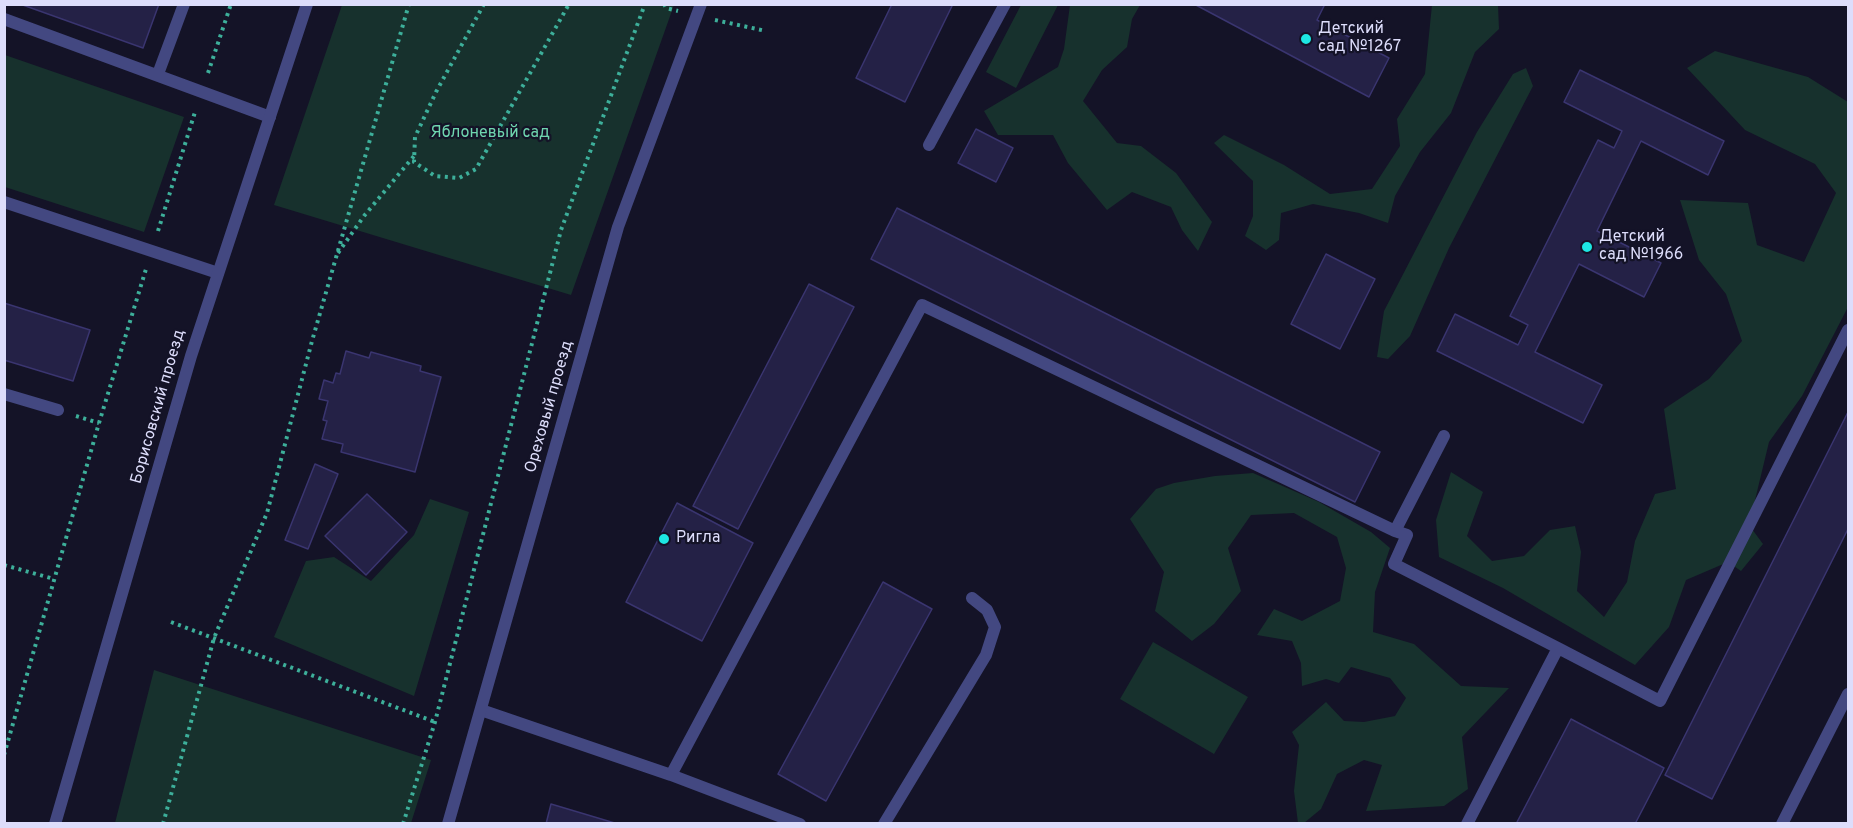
<!DOCTYPE html>
<meta charset="utf-8">
<style>
body{margin:0}
#map{position:relative;width:1853px;height:828px;overflow:hidden;background:#141327;font-family:Overpass,sans-serif}
canvas{display:block}
.frame{position:absolute;inset:0;border:6px solid #ddddfb;pointer-events:none}
</style>
<div id="map">
<canvas width="1853" height="828"></canvas>
<div class="frame"></div>
</div>
<script>
const ctx = document.querySelector('canvas').getContext('2d');
ctx.lineJoin = 'round';
function fill(path, color) {
  ctx.fillStyle = color;
  ctx.fill(path, 'evenodd');
}
function shape(rows) {
  const path = new Path2D();
  for (const r of rows) {
    path.moveTo(r[0], r[1]);
    for (let i = 2; i < r.length; i += 2) path.lineTo(r[i], r[i + 1]);
  }
  return path;
}
function stroke(path, color, width, dash) {
  ctx.strokeStyle = color;
  ctx.lineWidth = width;
  ctx.lineCap = dash ? 'butt' : 'round';
  ctx.setLineDash(dash || []);
  ctx.stroke(path);
}
function write(font, color, halo, rows, align = 'center') {
  ctx.font = font + ' Overpass,sans-serif';
  ctx.lineWidth = 4.5;
  ctx.setLineDash([]);
  ctx.textBaseline = 'middle';
  ctx.strokeStyle = halo;
  ctx.fillStyle = color;
  for (const [text, x, y, turn = 0] of rows) {
    ctx.save();
    ctx.translate(x, y);
    ctx.rotate((+turn || 0) * Math.PI / 180);
    ctx.textAlign = isNaN(turn) ? turn : align;
    if (halo) ctx.strokeText(text, 0, 0);
    ctx.fillText(text, 0, 0);
    ctx.restore();
  }
}
fill(shape([
 [342,5,674,5,571,295,274,205],
 [1021,5,1058,5,1016,88,986,72],
 [1070,5,1140,5,1132,19,1127,47,1102,70,1083,101,1117,143,1141,146,1176,173,1212,222,1198,251,1182,230,1171,207,1132,192,1107,210,1068,163,1053,135,998,135,984,111,1058,67,1064,49],
 [1432,5,1498,5,1499,29,1475,52,1451,113,1420,152,1395,196,1388,223,1359,213,1313,204,1281,213,1279,240,1266,250,1245,236,1253,216,1253,181,1214,143,1224,135,1284,165,1330,194,1372,189,1400,146,1397,119,1425,74],
 [1715,51,1808,77,1848,102,1848,307,1802,396,1769,442,1749,525,1763,544,1741,571,1728,562,1686,580,1669,627,1635,665,1503,588,1439,557,1436,520,1451,472,1483,492,1467,536,1492,561,1524,556,1550,530,1575,526,1581,552,1577,591,1604,617,1627,582,1635,541,1655,494,1676,489,1664,409,1709,379,1742,341,1726,294,1699,260,1680,200,1748,203,1757,245,1804,262,1836,193,1815,164,1745,130,1687,68],
 [5,55,184,117,144,232,5,187],
 [1526,68,1533,86,1449,248,1410,336,1388,359,1377,357,1384,311,1426,230,1477,132,1513,74],
 [1253,473,1319,502,1371,532,1390,548,1375,592,1373,632,1414,644,1461,686,1509,688,1462,737,1468,789,1444,806,1366,811,1382,765,1364,760,1337,774,1321,809,1304,823,1298,823,1294,791,1299,745,1292,732,1326,702,1344,721,1364,722,1395,716,1406,698,1390,678,1351,667,1339,683,1326,679,1302,686,1301,663,1292,641,1257,635,1274,609,1302,621,1340,601,1346,568,1337,537,1294,513,1251,515,1228,548,1241,591,1214,624,1192,641,1155,611,1164,572,1130,519,1156,489,1174,483,1215,476],
 [430,499,469,512,414,696,274,637,306,561,334,557,371,581,414,535],
 [1153,642,1248,697,1214,754,1120,699],
 [154,670,431,760,411,823,115,823]
]), '#17312d');
const building = shape([
 [20,4,159,4,143,48,20,4],
 [892,4,953,4,905,102,856,78,892,4],
 [1194,4,1325,4,1317,20,1389,58,1369,97,1194,4],
 [1580,70,1724,141,1708,175,1641,141,1597,231,1661,263,1644,297,1579,264,1535,352,1602,385,1583,423,1437,351,1455,314,1518,345,1528,325,1510,316,1598,140,1614,148,1622,131,1564,102,1580,70],
 [976,129,1013,148,996,182,958,163,976,129],
 [897,208,1380,452,1355,502,871,259,897,208],
 [1326,254,1375,279,1340,349,1291,324,1326,254],
 [809,284,854,307,738,529,693,506,809,284],
 [4,303,90,330,73,381,4,360,4,303],
 [346,351,369,358,371,352,421,366,420,371,441,377,415,472,341,452,343,444,322,439,327,421,323,420,328,401,319,399,324,380,333,383,336,373,340,374,346,351],
 [1848,412,1848,529,1712,799,1665,775,1848,412],
 [315,464,338,474,308,549,285,540,315,464],
 [367,494,407,532,366,575,325,536,367,494],
 [677,503,753,543,702,641,626,602,677,503],
 [883,582,932,609,826,801,778,774,883,582],
 [1571,719,1664,768,1635,824,1516,824,1571,719],
 [551,804,618,824,546,824,551,804]
]);
fill(building, '#242146');
stroke(building, '#3a3570', 1.5);
stroke(shape([
 [484,4,436,92,415,137,414,162,435,176,459,178,476,169,569,4],
 [664,4,666,8,678,11],
 [715,20,766,31],
 [208,73,231,4],
 [158,231,195,112],
 [338,253,364,216,414,156],
 [76,416,99,423],
 [4,565,54,579],
 [171,622,435,722],
 [4,755,99,423,146,269],
 [163,824,214,638,267,513,312,341,409,4],
 [403,824,435,722,561,230,645,4]
]), '#3daf9a', 4, [3, 4.5]);
stroke(shape([
 [4,19,270,117],
 [158,74,184,4],
 [929,145,1005,4],
 [4,202,218,273],
 [4,394,58,410],
 [1395,531,1407,535,1394,564,1558,648],
 [481,710,671,775,800,824],
 [671,775,922,305,1395,531,1444,436],
 [884,824,986,655,995,627,987,610,972,598],
 [1467,824,1558,648,1660,701,1848,330]
]), '#434881', 12);
stroke(shape([
 [1782,824,1848,694]
]), '#434881', 12);
stroke(shape([
 [55,824,191,356,307,4],
 [448,824,618,227,701,4]
]), '#434881', 12);
for (const [x, y, r, color] of [
 [1306,39,6,"#1de7e3"],
 [1587,247,6,"#1de7e3"],
 [664,539,6,"#1de7e3"]
]) {
  const dot = new Path2D();
  dot.arc(x, y, r, 0, 2 * Math.PI);
  ctx.fillStyle = color;
  ctx.fill(dot);
  stroke(dot, '#141327', 2);
}
write('16px', '#ddddfb', '#141327', [
 ["Детский",1318,30],
 ["сад №1267",1318,48],
 ["Детский",1599,238],
 ["сад №1966",1599,256],
 ["Ригла",676,539]
], 'left');
write('16px', '#6fd5af', '#141327', [
 ["Яблоневый сад",490,134]
]);
write('16px', '#ddddfb', '#141327', [
 ["Борисовский проезд",159,407,-74],
 ["Ореховый проезд",550,407,-74]
]);
</script>
